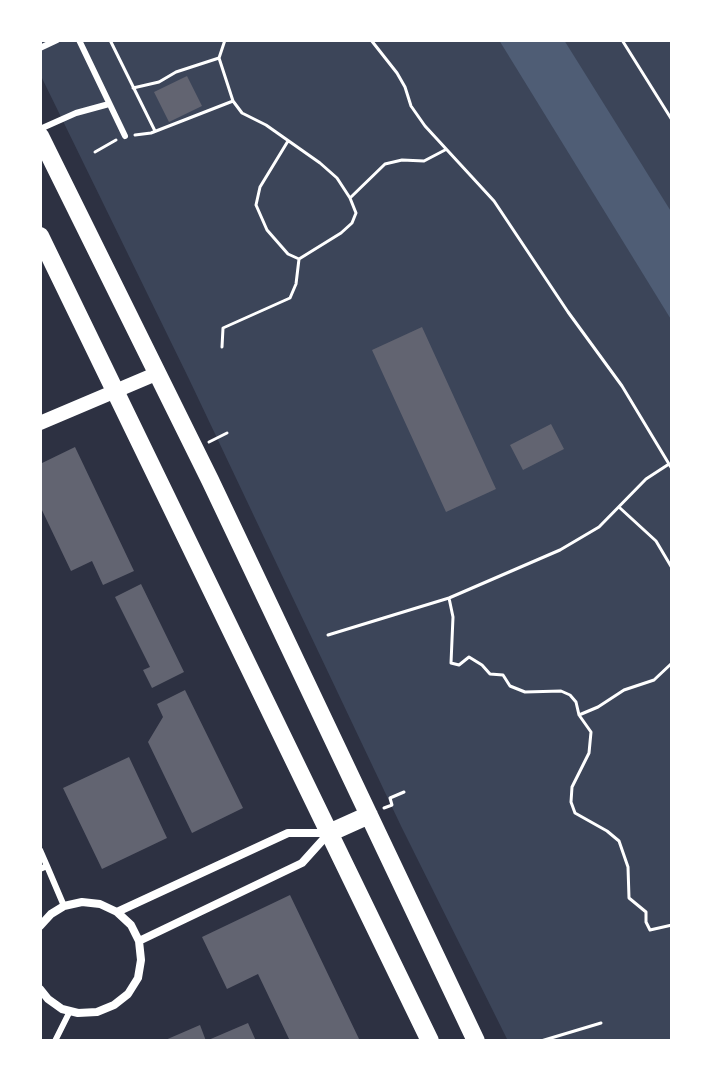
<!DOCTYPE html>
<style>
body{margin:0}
#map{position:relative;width:712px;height:1081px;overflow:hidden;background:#2d3142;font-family:Inter,sans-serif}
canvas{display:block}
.frame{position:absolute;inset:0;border:42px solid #fff;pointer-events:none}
</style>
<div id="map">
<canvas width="712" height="1081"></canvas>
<div class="frame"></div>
</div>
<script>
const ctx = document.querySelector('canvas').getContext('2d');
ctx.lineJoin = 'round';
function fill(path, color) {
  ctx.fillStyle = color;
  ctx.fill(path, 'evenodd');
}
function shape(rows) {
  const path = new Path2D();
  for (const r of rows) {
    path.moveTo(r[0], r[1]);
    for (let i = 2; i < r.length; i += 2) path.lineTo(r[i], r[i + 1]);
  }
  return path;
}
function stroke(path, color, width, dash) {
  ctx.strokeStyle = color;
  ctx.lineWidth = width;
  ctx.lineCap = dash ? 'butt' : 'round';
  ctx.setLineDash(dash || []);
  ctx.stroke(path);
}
fill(shape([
 [40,40,672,40,672,1041,508,1041,401,826,189,379,40,74]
]), '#3c4559');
fill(shape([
 [499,40,564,40,672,213,672,321]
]), '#4f5d75');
fill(shape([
 [187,76,202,106,169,122,154,92],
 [422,327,496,489,446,512,372,350],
 [551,424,564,449,523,470,510,445],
 [75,447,134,571,103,585,92,561,71,571,40,506,40,464],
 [141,584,184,672,152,688,143,670,150,667,115,597],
 [185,690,243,808,192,833,148,742,163,717,157,704],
 [129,757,167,838,102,869,63,788],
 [290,895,360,1041,290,1041,258,974,227,989,202,937],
 [248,1023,256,1041,163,1041,200,1025,206,1041]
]), '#626471');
stroke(shape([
 [110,40,155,131],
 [371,40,397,73,405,87,411,106,425,126,494,201,568,312,622,386,672,469],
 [622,40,672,120],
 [133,88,159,82,176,72,219,58],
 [135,135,151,133,233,101],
 [288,141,260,187,256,205,267,230,288,254,299,259],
 [95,152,116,140],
 [350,198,385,164,402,160,424,161,445,150],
 [222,347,223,328,290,298,296,284,299,259,341,233,352,223,356,213,350,198,337,178,320,163,266,125,242,113,233,101,219,58,225,40],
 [209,442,227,433],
 [620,508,656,541,672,568],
 [449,598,453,617,451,663,459,665,469,657,482,665,490,674,503,675,510,686,525,692,561,691,570,695,576,702,579,715,591,732,589,753,572,787,571,802,575,813,607,831,619,841,628,867,629,898,646,912,646,922,650,930,672,925],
 [328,635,449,598,560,550,599,527,646,479,669,464],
 [579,715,598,707,624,690,654,680,672,663],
 [384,808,392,805,390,798,404,792],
 [541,1041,601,1023]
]), '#fff', 3);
stroke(shape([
 [79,40,125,136],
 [40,48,57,40],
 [40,129,76,113,109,104],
 [40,850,47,866],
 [40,869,47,866,64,906],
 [55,1041,70,1011]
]), '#fff', 6);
stroke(shape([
 [117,912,288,833,329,833],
 [40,926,51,914,64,906,82,902,100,904,117,912,131,925,139,941,141,960,138,978,128,994,114,1005,97,1012,78,1013,62,1009,48,999,40,989],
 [139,941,302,863,329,833]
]), '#fff', 8);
stroke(shape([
 [40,423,158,373]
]), '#fff', 14);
stroke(shape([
 [40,136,210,480,476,1041],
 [40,236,430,1041],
 [329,833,369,815]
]), '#fff', 18);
</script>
